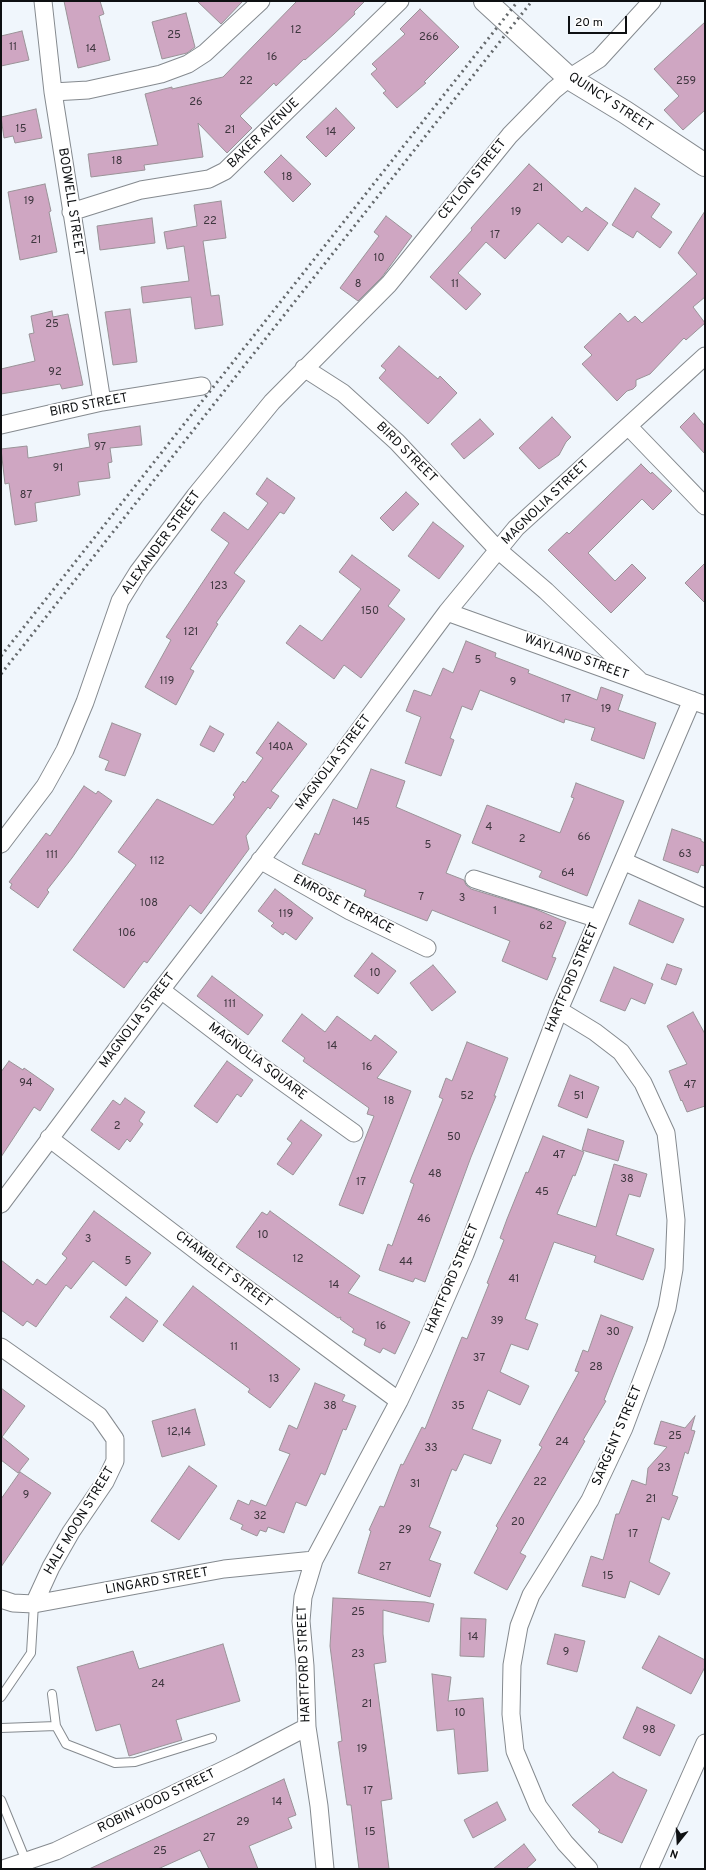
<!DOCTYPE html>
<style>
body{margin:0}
#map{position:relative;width:706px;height:1870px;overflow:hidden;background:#f0f6fc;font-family:Overpass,sans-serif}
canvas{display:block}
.frame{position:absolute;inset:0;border:2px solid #0e1012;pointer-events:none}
.north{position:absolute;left:658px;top:1822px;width:40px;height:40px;-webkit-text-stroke:3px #fff;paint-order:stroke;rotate:198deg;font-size:11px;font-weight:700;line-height:16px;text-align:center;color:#0e1012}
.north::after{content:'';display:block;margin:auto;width:14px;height:18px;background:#0e1012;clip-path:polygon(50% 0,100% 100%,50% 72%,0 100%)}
.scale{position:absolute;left:568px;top:16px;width:59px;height:18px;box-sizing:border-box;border:2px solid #0e1012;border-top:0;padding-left:5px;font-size:12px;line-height:14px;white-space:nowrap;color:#0e1012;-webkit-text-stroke:3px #fff;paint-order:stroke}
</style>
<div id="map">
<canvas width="706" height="1870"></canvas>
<div class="frame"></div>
<div class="north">N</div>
<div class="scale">20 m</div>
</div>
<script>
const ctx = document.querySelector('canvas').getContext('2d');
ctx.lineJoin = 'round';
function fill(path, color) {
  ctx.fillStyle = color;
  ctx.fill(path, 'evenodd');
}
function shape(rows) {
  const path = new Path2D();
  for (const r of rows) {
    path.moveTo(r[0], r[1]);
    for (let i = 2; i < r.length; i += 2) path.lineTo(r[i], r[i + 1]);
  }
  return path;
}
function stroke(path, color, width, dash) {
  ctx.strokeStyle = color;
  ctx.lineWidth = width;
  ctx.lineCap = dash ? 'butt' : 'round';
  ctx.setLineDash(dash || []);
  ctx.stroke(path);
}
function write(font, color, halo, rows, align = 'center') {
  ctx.font = font + ' Overpass,sans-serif';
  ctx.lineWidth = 4;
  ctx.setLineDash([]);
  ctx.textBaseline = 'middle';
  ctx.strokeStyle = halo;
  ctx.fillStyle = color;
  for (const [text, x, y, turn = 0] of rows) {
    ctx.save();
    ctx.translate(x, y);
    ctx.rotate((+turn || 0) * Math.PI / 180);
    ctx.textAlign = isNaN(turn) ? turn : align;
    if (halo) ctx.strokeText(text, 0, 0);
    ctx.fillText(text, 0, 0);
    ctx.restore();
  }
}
const building = shape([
 [64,1,100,1,104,14,99,16,110,60,78,68,64,1],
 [197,1,243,1,221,24,197,1],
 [297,1,365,1,354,12,355,14,334,34,305,60,304,59,276,86,274,83,240,116,252,128,227,153,198,123,203,157,144,165,145,170,91,177,88,154,158,145,145,94,172,87,172,89,223,77,297,1],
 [420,9,459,47,424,82,426,83,397,108,383,93,386,91,371,74,377,69,372,64,405,34,400,29,420,9],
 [186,13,195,47,187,53,162,59,152,22,186,13],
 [705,22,705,110,683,130,664,110,679,96,654,69,705,22],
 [22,31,29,60,1,66,1,36,22,31],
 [336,108,355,128,326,157,306,137,336,108],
 [36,109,42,138,15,143,13,136,4,138,1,117,36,109],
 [281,155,311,184,293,202,264,172,281,155],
 [529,164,582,212,586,207,608,223,588,251,568,236,562,243,538,223,505,259,486,242,458,273,481,294,466,310,430,277,472,230,471,228,529,164],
 [45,184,51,211,49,212,57,252,20,260,8,192,45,184],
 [635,188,660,204,651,217,672,232,660,248,637,231,633,238,612,225,635,188],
 [221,201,226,238,203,241,211,296,219,295,223,325,195,329,191,297,143,303,141,287,189,281,184,246,167,249,164,232,197,226,194,205,221,201],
 [705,211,705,297,693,307,705,323,686,340,684,338,650,374,636,380,636,386,633,389,627,391,617,401,582,364,592,355,584,347,620,313,628,322,635,316,642,323,697,274,678,253,705,211],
 [386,216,412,236,382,277,358,301,340,288,379,236,374,232,386,216],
 [152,218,155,243,100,250,97,226,152,218],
 [130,309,137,362,113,365,105,312,130,309],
 [52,311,53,317,68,314,83,385,62,389,60,384,1,394,1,369,35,361,29,334,34,333,31,316,52,311],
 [399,346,438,379,440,376,457,393,428,424,379,378,386,370,381,366,399,346],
 [694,413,705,426,705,454,680,427,694,413],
 [552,417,571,437,566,442,559,455,539,469,519,448,552,417],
 [480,419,494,434,464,459,451,444,480,419],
 [140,426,142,445,110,448,112,462,108,463,110,478,78,482,80,495,35,503,37,521,15,525,9,483,5,484,1,449,27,446,28,458,90,447,88,434,140,426],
 [641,464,651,474,652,472,672,491,653,510,642,499,588,553,615,581,632,564,646,578,611,613,548,550,567,532,569,534,641,464],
 [267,478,295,498,284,514,280,512,234,573,245,581,216,623,218,624,190,669,194,671,176,705,145,687,171,640,166,637,229,543,211,530,224,512,248,530,268,503,256,494,267,478],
 [406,492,419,504,393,531,380,518,406,492],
 [433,522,464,546,439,579,408,556,433,522],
 [352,555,400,590,388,606,405,619,361,678,344,665,334,679,286,643,300,625,322,641,361,589,339,572,352,555],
 [705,563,705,603,685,583,705,563],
 [466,641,496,653,495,657,529,670,528,673,597,700,601,687,623,695,618,710,656,723,644,759,591,740,595,728,565,719,564,723,480,690,472,710,462,706,450,738,454,740,441,776,405,763,421,717,406,711,414,690,431,696,443,668,453,673,466,641],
 [278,722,307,744,271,791,279,796,270,809,268,807,246,836,249,849,201,914,190,905,147,963,144,961,124,988,73,950,136,865,118,852,157,799,213,825,235,797,233,795,243,781,245,783,263,758,256,753,278,722],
 [112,723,141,734,125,776,105,770,109,761,99,757,112,723],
 [210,726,224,734,214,752,200,745,210,726],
 [371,769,405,781,396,807,461,835,446,873,464,880,466,885,471,889,533,908,566,922,552,957,556,958,547,980,502,961,510,941,432,910,427,921,364,896,366,890,302,864,315,833,319,835,333,799,357,809,371,769],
 [576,783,624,801,587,896,539,877,542,871,472,843,487,805,560,833,574,798,571,797,576,783],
 [84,786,96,794,98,791,112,801,72,858,47,890,49,892,38,908,10,888,12,884,9,882,46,833,50,836,84,786],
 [672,829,701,839,701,841,705,843,705,866,701,865,698,873,663,860,672,829],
 [275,889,313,918,296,940,285,932,283,935,271,926,274,923,258,911,275,889],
 [639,900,684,919,673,943,629,924,639,900],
 [372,953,396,971,378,994,354,976,372,953],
 [667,964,682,969,676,985,661,979,667,964],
 [433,965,456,992,432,1011,410,983,433,965],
 [614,967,653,984,645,1004,631,998,625,1011,600,1001,614,967],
 [212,976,263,1015,248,1035,197,996,212,976],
 [693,1012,705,1034,705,1106,687,1112,682,1100,681,1101,669,1071,687,1064,667,1026,693,1012],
 [302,1014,325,1032,337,1016,371,1041,375,1035,397,1052,377,1078,411,1091,363,1214,339,1205,374,1116,367,1114,369,1108,303,1061,305,1058,282,1041,302,1014],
 [467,1042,508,1058,494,1096,496,1096,471,1157,425,1282,415,1278,413,1282,379,1270,388,1244,392,1246,414,1184,410,1182,443,1099,439,1097,446,1078,452,1081,467,1042],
 [9,1061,23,1070,24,1068,54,1089,40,1111,34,1107,1,1157,1,1072,9,1061],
 [227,1061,253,1080,241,1097,237,1094,217,1123,194,1106,227,1061],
 [570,1075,599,1087,587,1118,558,1106,570,1075],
 [125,1098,145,1112,139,1121,143,1124,130,1142,127,1139,119,1150,91,1130,113,1100,120,1105,125,1098],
 [301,1120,322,1135,293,1175,277,1164,292,1143,287,1139,301,1120],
 [588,1129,624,1141,618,1161,582,1150,588,1129],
 [543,1136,584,1152,575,1176,573,1175,557,1214,596,1227,614,1164,647,1174,640,1197,629,1194,616,1235,654,1249,643,1280,594,1262,596,1256,554,1242,525,1319,538,1324,528,1350,511,1344,500,1372,529,1386,520,1405,488,1390,472,1429,501,1440,491,1464,464,1454,456,1471,452,1469,429,1527,441,1532,429,1560,441,1564,430,1597,358,1573,371,1531,369,1530,380,1506,384,1507,401,1464,403,1465,422,1427,425,1429,462,1337,467,1339,489,1284,487,1283,504,1240,500,1238,507,1219,526,1172,528,1173,543,1136],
 [94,1211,151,1253,126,1286,93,1261,71,1289,66,1285,36,1327,27,1321,23,1326,1,1310,1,1260,33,1285,37,1279,46,1285,67,1258,62,1254,94,1211],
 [270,1211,360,1276,348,1293,410,1322,395,1354,383,1348,380,1353,364,1345,366,1339,352,1332,354,1329,340,1319,341,1317,338,1318,236,1247,262,1212,267,1215,270,1211],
 [193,1286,300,1369,270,1408,248,1392,250,1389,163,1325,193,1286],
 [126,1297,158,1321,143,1342,110,1317,126,1297],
 [601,1315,633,1327,604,1400,606,1401,583,1440,585,1441,520,1553,526,1556,507,1590,474,1573,498,1528,496,1526,542,1447,539,1445,579,1372,575,1371,583,1350,588,1352,601,1315],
 [315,1383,345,1395,342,1401,356,1406,346,1430,343,1429,325,1475,321,1473,306,1506,296,1502,284,1533,268,1527,266,1532,260,1530,257,1536,241,1529,243,1525,230,1519,238,1500,249,1505,251,1500,266,1506,290,1454,279,1450,289,1425,297,1429,315,1383],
 [1,1388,25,1406,2,1437,29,1459,18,1473,1,1460,1,1388],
 [195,1409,205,1445,162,1457,152,1421,195,1409],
 [695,1416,691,1430,695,1431,688,1454,685,1452,672,1495,678,1497,669,1520,662,1517,649,1562,670,1573,659,1595,630,1581,625,1598,582,1586,591,1556,603,1560,616,1514,619,1514,632,1480,646,1485,648,1468,667,1447,654,1444,661,1421,685,1428,695,1416],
 [189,1466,217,1486,179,1540,151,1521,189,1466],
 [20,1472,51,1493,1,1567,1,1499,20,1472],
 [333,1598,425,1602,434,1604,429,1622,383,1610,383,1634,386,1662,374,1664,392,1799,381,1801,389,1869,359,1869,351,1805,347,1805,338,1742,342,1741,330,1646,333,1598],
 [461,1618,486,1619,484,1657,460,1656,461,1618],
 [555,1634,585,1641,577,1672,547,1664,555,1634],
 [659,1636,705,1660,705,1667,691,1694,642,1668,659,1636],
 [223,1644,240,1701,176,1720,182,1740,129,1756,120,1724,96,1731,77,1667,133,1651,139,1669,223,1644],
 [432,1674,451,1677,448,1701,483,1698,488,1771,458,1774,454,1729,437,1731,432,1674],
 [637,1707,675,1725,660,1756,623,1738,637,1707],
 [613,1772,619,1777,647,1790,622,1843,598,1832,600,1830,572,1805,613,1772],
 [284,1779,296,1815,288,1818,292,1828,249,1846,258,1869,209,1869,200,1850,158,1869,89,1869,284,1779],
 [497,1802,506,1820,473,1838,464,1820,497,1802],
 [524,1844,536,1860,526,1869,493,1869,524,1844]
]);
fill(building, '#cfa6c2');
stroke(building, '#9a9398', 1);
const service = shape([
 [52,1694,56,1726],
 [1,1697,31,1653,34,1604],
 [1,1728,56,1726,66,1744,115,1763,135,1762,212,1738],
 [1,1800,26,1861]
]);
const minor = shape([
 [43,1,53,92,102,402],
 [53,92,88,90,161,74,188,64,205,53,261,1],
 [71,212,141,190,209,179,225,171,400,1],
 [304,368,343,393,397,442,498,550,546,591,639,680],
 [1,425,102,402,202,386],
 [628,426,705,506],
 [447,612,705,705],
 [1,844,45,786,65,750,85,702,120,601,138,572,195,496,272,402,389,284,510,135,554,90,569,78,599,59,652,1],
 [260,860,350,911,427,948],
 [623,861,705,898],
 [474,879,598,919],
 [161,990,255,1062,354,1133],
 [559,1010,595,1032,621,1052,643,1083,666,1133,676,1220,674,1269,667,1308,655,1345,624,1428,590,1500,531,1595,519,1626,512,1665,511,1714,515,1751,538,1806,565,1843,589,1869],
 [49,1138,215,1265,399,1401],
 [1,1204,161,990,320,783,447,612,498,550,516,528,705,356],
 [1,1347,99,1416,115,1439,115,1461,105,1482,71,1532,51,1567,34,1604],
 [1,1599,13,1603,34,1604,224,1569,314,1560],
 [3,1869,56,1851,240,1762,307,1727],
 [325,1869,319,1806,307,1727,305,1666,301,1621,303,1597,314,1560,399,1401,424,1348,465,1254,559,1010,692,700],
 [649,1869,705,1743]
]);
const secondary = shape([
 [485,1,569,78,625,112,705,165]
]);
stroke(service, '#858a8f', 10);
stroke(minor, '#858a8f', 19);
stroke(secondary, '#858a8f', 24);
stroke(service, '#fff', 8);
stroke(minor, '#fff', 17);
stroke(secondary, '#fff', 22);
stroke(shape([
 [1,656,518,1],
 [1,674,532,1]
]), '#65696c', 3, [2, 4]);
write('11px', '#3e363e', null, [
 ["12",296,31],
 ["25",174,36],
 ["266",429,38],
 ["11",13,48],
 ["14",91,50],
 ["16",272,58],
 ["22",246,82],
 ["259",686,82],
 ["26",196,103],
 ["15",21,130],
 ["21",230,131],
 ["14",331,133],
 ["18",117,162],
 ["18",287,178],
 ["21",538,189],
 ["19",29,202],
 ["19",516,213],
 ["22",210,222],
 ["17",495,236],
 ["21",36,241],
 ["10",379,259],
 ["8",358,285],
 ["11",455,285],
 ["25",52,325],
 ["92",55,373],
 ["97",100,448],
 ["91",58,469],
 ["87",26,496],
 ["123",219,587],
 ["150",370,612],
 ["121",191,633],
 ["5",478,661],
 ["119",167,682],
 ["9",513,683],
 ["17",566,700],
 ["19",606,710],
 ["140A",281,748],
 ["145",361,823],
 ["4",489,828],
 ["66",584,838],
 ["2",522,840],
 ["5",428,846],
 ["63",685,855],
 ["111",52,856],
 ["112",157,862],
 ["64",568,874],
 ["7",421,898],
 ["3",462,899],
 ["108",149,904],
 ["1",495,912],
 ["119",286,915],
 ["62",546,927],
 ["106",127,934],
 ["10",375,974],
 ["111",230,1005],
 ["14",332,1047],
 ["16",367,1068],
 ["94",26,1084],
 ["47",690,1086],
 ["52",467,1097],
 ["51",579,1097],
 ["18",389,1102],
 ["2",117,1127],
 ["50",454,1138],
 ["47",559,1156],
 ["48",435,1175],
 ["38",627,1180],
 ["17",361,1183],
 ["45",542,1193],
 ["46",424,1220],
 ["10",263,1236],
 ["3",88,1240],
 ["12",298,1260],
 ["5",128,1262],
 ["44",406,1263],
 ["41",514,1280],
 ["14",334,1286],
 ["39",497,1322],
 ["16",381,1327],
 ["30",613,1333],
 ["11",234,1348],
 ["37",479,1359],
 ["28",596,1368],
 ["13",274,1380],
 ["38",330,1407],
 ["35",458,1407],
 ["12,14",179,1433],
 ["25",675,1437],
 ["24",562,1443],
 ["33",431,1449],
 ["23",664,1469],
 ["22",540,1483],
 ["31",415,1485],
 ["9",26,1496],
 ["21",651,1500],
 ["32",260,1517],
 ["20",518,1523],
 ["29",405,1531],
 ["17",633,1535],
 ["27",385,1568],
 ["15",608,1577],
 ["25",358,1613],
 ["14",473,1638],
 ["9",566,1653],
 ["23",358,1655],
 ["24",158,1685],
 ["21",367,1705],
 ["10",460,1714],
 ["98",649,1731],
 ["19",362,1750],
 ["17",368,1792],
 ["14",277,1803],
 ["29",243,1823],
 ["15",370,1833],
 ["27",209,1839],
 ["25",160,1852]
]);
write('13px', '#0e1012', '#fff', [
 ["QUINCY STREET",610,103,33],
 ["BAKER AVENUE",264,134,-44],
 ["CEYLON STREET",473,180,-51],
 ["BODWELL STREET",70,202,81],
 ["BIRD STREET",89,406,-11],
 ["BIRD STREET",406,453,45],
 ["MAGNOLIA STREET",546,503,-44],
 ["ALEXANDER STREET",162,543,-54],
 ["WAYLAND STREET",576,658,20],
 ["MAGNOLIA STREET",334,763,-53],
 ["EMROSE TERRACE",343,905,28],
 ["HARTFORD STREET",573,978,-67],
 ["MAGNOLIA STREET",138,1021,-53],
 ["MAGNOLIA SQUARE",257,1062,37],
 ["CHAMBLET STREET",223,1270,37],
 ["HARTFORD STREET",453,1279,-67],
 ["SARGENT STREET",618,1436,-67],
 ["HALF MOON STREET",80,1521,-59],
 ["LINGARD STREET",157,1582,-10],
 ["HARTFORD STREET",305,1664,-92],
 ["ROBIN HOOD STREET",157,1802,-26]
]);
</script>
